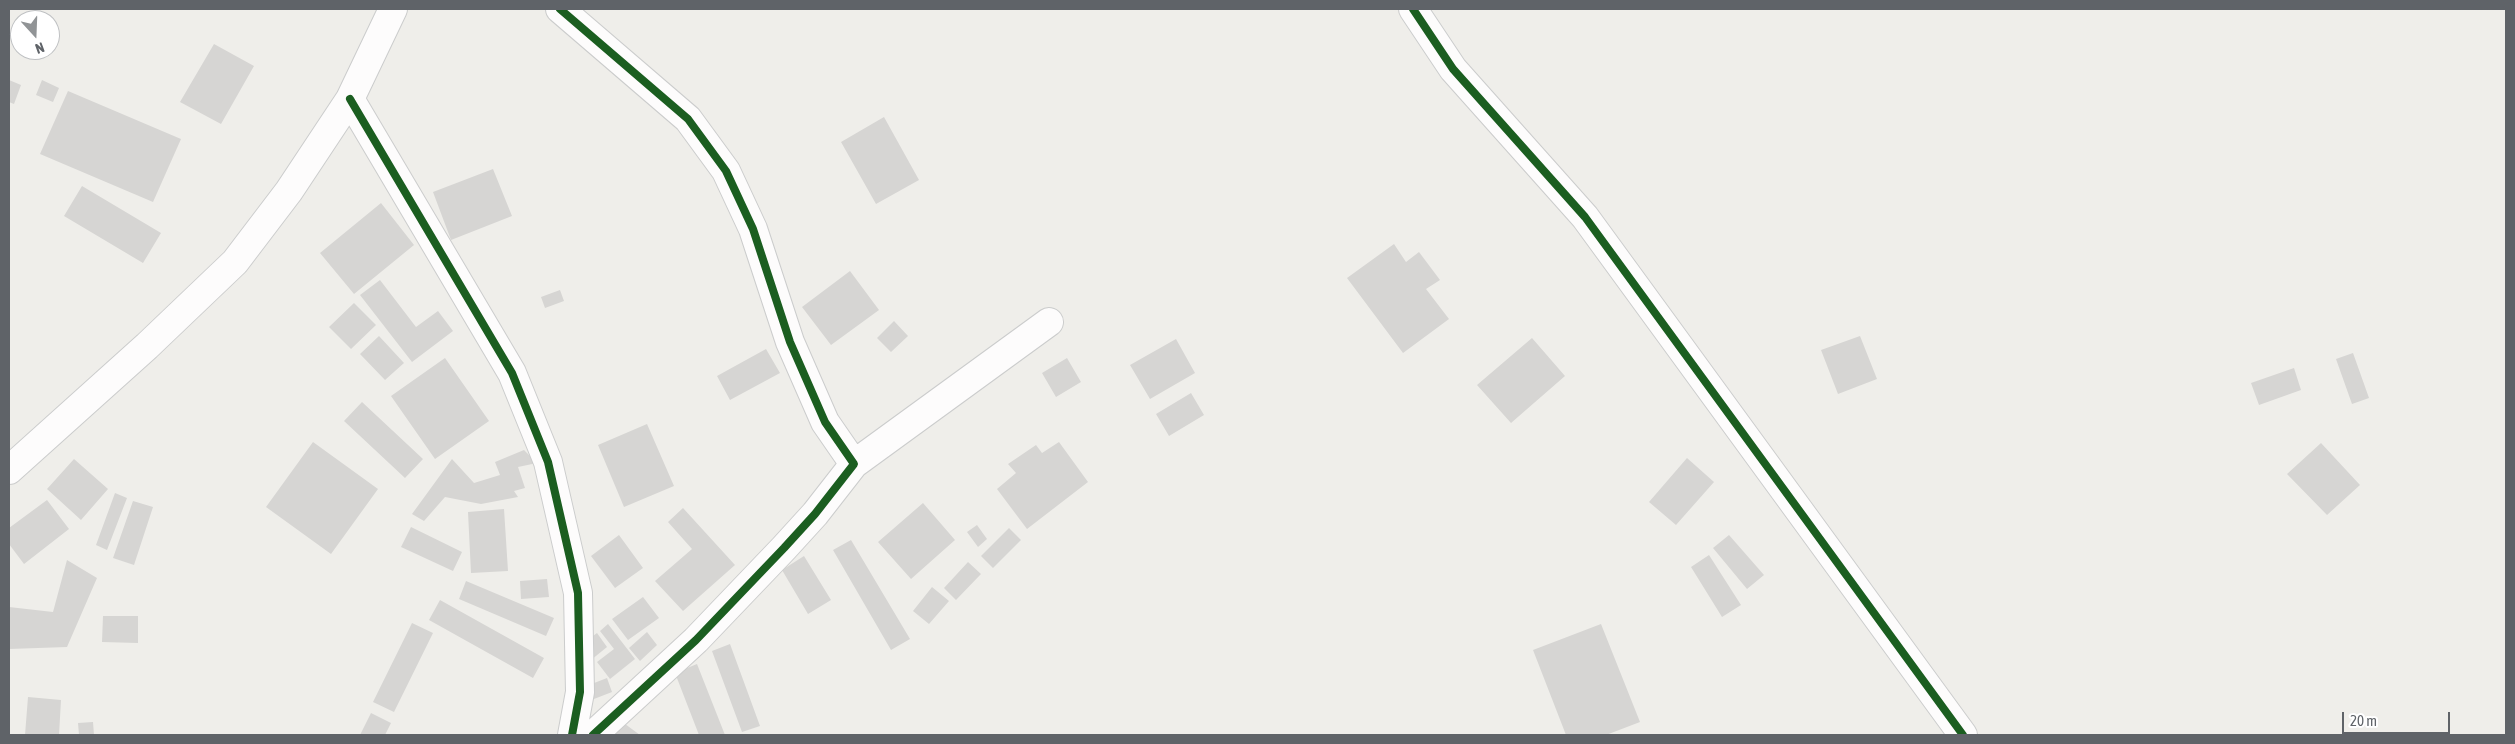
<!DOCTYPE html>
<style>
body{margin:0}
#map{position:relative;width:2515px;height:744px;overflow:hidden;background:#efeeea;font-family:"Asap Condensed",sans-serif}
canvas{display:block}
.frame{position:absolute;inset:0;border:10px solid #5f6368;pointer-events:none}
.north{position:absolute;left:10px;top:10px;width:50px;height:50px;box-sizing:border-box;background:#fff;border:1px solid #bfc1c3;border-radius:50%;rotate:160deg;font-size:14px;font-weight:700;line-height:20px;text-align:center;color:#5f6368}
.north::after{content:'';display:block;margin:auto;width:18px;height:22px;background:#919496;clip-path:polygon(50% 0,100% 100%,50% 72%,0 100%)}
.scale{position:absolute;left:2342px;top:712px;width:108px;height:22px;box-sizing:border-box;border:2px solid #5f6368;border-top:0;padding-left:6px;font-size:15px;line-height:18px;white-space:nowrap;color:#5f6368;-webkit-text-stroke:4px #fff;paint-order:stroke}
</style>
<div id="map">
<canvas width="2515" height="744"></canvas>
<div class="frame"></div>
<div class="north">N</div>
<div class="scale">20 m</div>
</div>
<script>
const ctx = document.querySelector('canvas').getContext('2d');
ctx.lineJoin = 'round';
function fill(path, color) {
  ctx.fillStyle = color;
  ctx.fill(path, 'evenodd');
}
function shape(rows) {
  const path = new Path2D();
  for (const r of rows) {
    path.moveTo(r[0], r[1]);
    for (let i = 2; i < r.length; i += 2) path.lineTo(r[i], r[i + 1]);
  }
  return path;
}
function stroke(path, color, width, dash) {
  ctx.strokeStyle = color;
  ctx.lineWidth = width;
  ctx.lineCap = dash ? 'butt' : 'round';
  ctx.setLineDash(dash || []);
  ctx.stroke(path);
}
fill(shape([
 [214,44,254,66,221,124,180,102],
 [9,80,21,85,14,104,9,102],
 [42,80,59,88,53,102,36,95],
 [68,91,181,139,153,202,40,154],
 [884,117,919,180,876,204,841,142],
 [493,169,512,216,451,240,433,192],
 [82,186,161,233,143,263,64,216],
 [381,203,414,245,354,294,320,253],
 [1394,244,1406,262,1419,252,1440,280,1426,289,1449,319,1403,353,1347,278],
 [850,271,879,310,831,345,802,307],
 [380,280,416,327,438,311,453,331,412,362,360,295],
 [560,290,564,301,545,308,541,297],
 [354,303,376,325,351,349,329,327],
 [894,321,908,336,891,352,877,338],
 [379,336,404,363,385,380,360,354],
 [1860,336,1877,379,1838,394,1821,350],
 [1532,338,1565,376,1511,423,1477,385],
 [1176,339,1195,373,1150,399,1130,365],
 [766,349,780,373,730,400,717,376],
 [2353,353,2369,398,2352,404,2336,359],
 [445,358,489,421,435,459,391,396],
 [1067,358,1081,382,1056,397,1042,373],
 [2294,368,2301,390,2259,405,2251,383],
 [1191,393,1204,415,1169,436,1156,414],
 [362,402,423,459,405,478,344,421],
 [647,424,674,486,624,507,598,445],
 [313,442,378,489,331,554,266,507],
 [1059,442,1088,482,1027,529,997,489,1016,473,1008,464,1036,445,1042,453],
 [2321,443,2360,485,2327,515,2287,474],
 [524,450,537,463,518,467,525,488,514,491,518,497,481,504,445,497,424,521,412,514,452,459,474,483,500,475,495,462],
 [1687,458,1714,482,1676,525,1649,502],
 [74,459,108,489,81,520,47,489],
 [115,493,127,498,107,550,96,545],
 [47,500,69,529,24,564,9,544,9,528],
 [133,501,153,507,134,565,113,558],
 [923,503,955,540,911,579,878,542],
 [683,508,735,565,683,611,655,581,692,549,668,522],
 [504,509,508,571,471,573,468,512],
 [977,525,987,539,978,547,967,532],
 [411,527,462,552,453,571,401,547],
 [1009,528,1021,540,993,568,981,556],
 [619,535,643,568,615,588,591,556],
 [1729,535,1764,575,1747,589,1713,548],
 [851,540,910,639,891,650,833,550],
 [1709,555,1741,605,1722,617,1691,567],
 [804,556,831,600,808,614,782,570],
 [67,560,97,578,67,647,9,649,9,607,53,612],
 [968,562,981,574,956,600,944,588],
 [547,579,549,597,521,599,520,581],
 [466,581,554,618,546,636,459,599],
 [932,587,949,601,929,624,913,611],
 [643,597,659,618,628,640,612,619],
 [440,600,544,658,533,678,429,620],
 [103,616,138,616,138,643,102,642],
 [412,623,433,633,394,712,373,702],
 [608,624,635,659,610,679,597,662,614,649,600,631],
 [1601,624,1640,722,1606,735,1566,735,1533,650],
 [647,632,657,645,640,661,629,648],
 [597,633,607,647,591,660,581,645],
 [730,644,760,726,742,732,712,651],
 [697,664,725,735,699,735,675,673],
 [607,678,612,692,594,699,589,685],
 [28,697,61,700,59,735,25,735],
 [371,713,391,723,385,735,360,735],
 [621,721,640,735,611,735],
 [93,722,94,735,79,735,78,723]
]), '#d6d5d3');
const minor = shape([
 [560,9,688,119,726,171,753,229,790,342,825,422,854,464,815,514,784,548,696,640,593,735],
 [1413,9,1453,69,1585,217,1963,735],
 [350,99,512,373,548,462,578,593,580,692,572,735],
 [854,464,1049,322],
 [9,470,147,346,235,262,289,191,350,99,393,9]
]);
stroke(minor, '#cbcccc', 30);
stroke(minor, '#fdfcfc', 28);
stroke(shape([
 [560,9,688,119,726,171,753,229,790,342,825,422,854,464,815,514,784,548,696,640,593,735],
 [1413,9,1453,69,1585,217,1963,735],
 [350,99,512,373,548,462,578,593,580,692,572,735]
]), '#1b5e20', 8);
</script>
